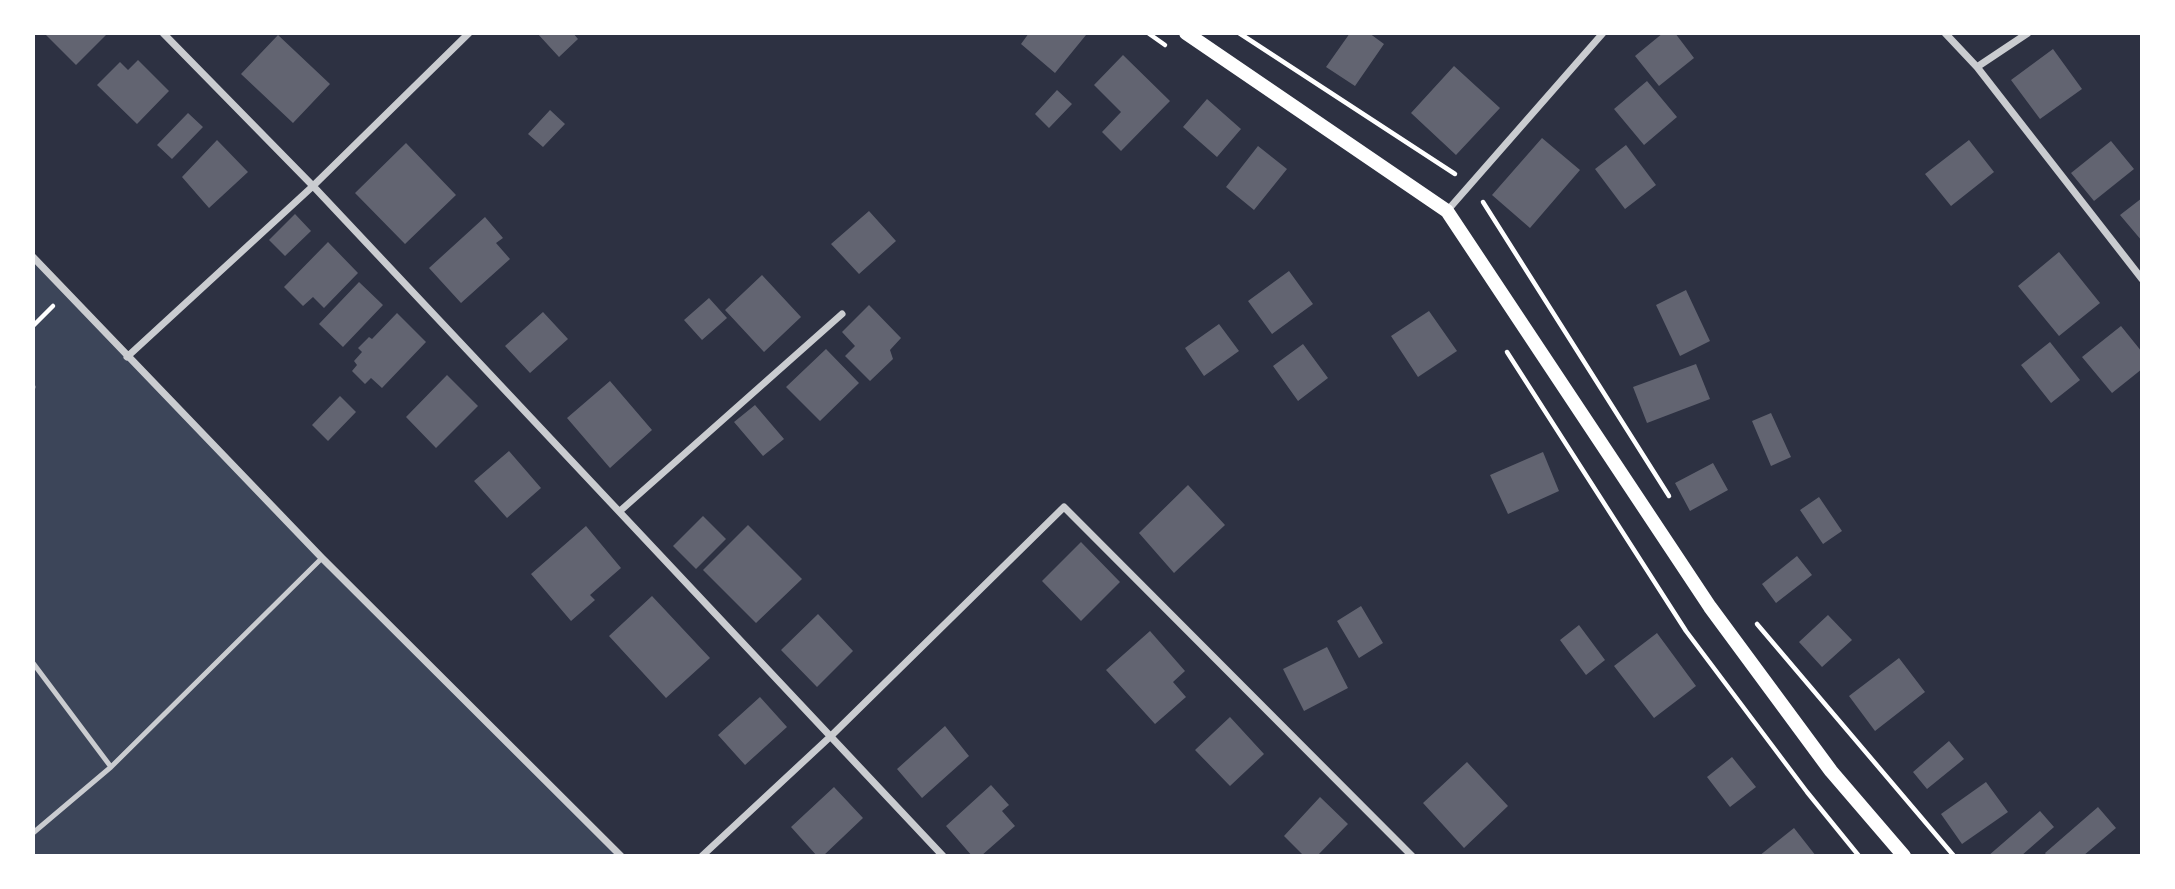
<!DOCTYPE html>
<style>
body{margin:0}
#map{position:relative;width:2175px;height:889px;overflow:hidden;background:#2d3142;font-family:"Open Sans",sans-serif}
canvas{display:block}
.frame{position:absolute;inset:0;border:35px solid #fff;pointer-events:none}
</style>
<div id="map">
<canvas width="2175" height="889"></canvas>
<div class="frame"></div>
</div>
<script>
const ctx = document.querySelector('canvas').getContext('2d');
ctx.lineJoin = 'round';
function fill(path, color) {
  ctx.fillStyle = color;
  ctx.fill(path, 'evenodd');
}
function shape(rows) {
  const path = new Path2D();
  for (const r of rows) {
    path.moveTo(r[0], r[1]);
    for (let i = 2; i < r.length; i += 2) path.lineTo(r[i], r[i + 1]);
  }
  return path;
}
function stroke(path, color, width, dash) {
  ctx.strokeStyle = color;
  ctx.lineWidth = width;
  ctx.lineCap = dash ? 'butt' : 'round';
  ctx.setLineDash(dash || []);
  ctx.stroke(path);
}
fill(shape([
 [33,257,322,558,621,856,33,856]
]), '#3c4559');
fill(shape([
 [44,33,108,33,76,65],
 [537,33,573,33,578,39,559,57],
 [1029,33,1083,33,1086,35,1055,73,1021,44],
 [1350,33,1369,33,1384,44,1355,86,1326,67],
 [1663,33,1675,33,1694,58,1659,86,1635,56],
 [278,35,330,84,293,123,241,74],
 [2053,49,2082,89,2040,119,2011,80],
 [1123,55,1170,101,1121,151,1102,132,1121,112,1094,85],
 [138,60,169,91,137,124,97,85,120,62,128,70],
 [1454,66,1500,108,1456,155,1411,113],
 [1647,81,1677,117,1644,145,1614,109],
 [1057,90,1072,104,1049,128,1035,114],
 [1207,99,1241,129,1217,157,1183,127],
 [550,110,565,124,543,147,528,134],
 [188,113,203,127,172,159,157,145],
 [1542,138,1580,170,1530,228,1492,195],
 [217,140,248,172,209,208,182,177],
 [1969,140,1994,172,1951,206,1925,174],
 [2111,141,2134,169,2094,201,2071,173],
 [406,143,456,195,405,244,355,193],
 [1626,145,1656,185,1625,209,1595,169],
 [1258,146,1287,169,1254,210,1226,187],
 [2142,198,2142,241,2120,215],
 [869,211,896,241,859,274,831,244],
 [295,214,311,231,285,256,269,240],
 [485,217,503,238,496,243,510,259,461,303,429,268],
 [328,242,358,273,324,308,313,297,303,306,284,287],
 [2059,252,2100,303,2059,336,2018,286],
 [1289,271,1313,304,1272,334,1248,301],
 [762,275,801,317,764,352,725,310],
 [359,282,383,305,343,347,319,324],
 [1686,290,1710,341,1680,356,1656,305],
 [709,298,727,318,702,340,684,320],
 [869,305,901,338,890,350,893,359,870,381,845,356,855,346,842,332],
 [1429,311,1457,351,1418,377,1391,336],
 [543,312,568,339,530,373,505,346],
 [397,313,426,342,382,388,371,378,365,384,352,371,357,365,354,361,362,352,358,348,369,337,372,339],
 [1219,324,1239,351,1204,376,1185,348],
 [2121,326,2142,352,2142,369,2112,393,2082,357],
 [2050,342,2080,380,2051,403,2021,365],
 [1303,344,1328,378,1298,401,1273,366],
 [826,349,859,383,820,421,786,387],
 [1696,364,1710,399,1647,423,1633,387],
 [447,375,478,406,436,448,406,417],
 [610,381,652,430,610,468,567,418],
 [340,396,356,412,328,441,312,425],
 [755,405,784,439,763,456,734,422],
 [1771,413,1791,457,1771,466,1752,421],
 [509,451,541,488,507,518,474,481],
 [1543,452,1559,491,1508,514,1490,475],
 [1713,463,1728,490,1690,511,1675,483],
 [1188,485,1225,525,1174,573,1139,533],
 [1819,497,1842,531,1823,544,1800,510],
 [703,516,726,539,696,569,673,546],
 [748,525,802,579,756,623,703,570],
 [586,526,621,568,590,595,595,600,571,621,531,574],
 [1081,542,1120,582,1081,621,1042,581],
 [1797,556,1812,575,1776,603,1762,584],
 [652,596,710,658,666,698,609,636],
 [1361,606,1383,643,1359,658,1337,621],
 [818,614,853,651,817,687,781,650],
 [1828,615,1852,640,1822,667,1799,642],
 [1579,625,1605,660,1586,675,1560,640],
 [1150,631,1185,671,1173,682,1186,697,1155,724,1106,670],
 [1657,633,1696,686,1654,718,1614,666],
 [1327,647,1348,688,1304,711,1283,669],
 [1899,658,1925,692,1875,731,1849,696],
 [760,697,787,727,745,765,718,735],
 [1230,717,1264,754,1230,786,1195,750],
 [945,726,969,756,922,798,897,769],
 [1949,741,1964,759,1927,789,1913,772],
 [1732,757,1756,787,1730,807,1707,777],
 [1467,762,1508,806,1464,848,1423,803],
 [1986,782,2008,812,1962,844,1941,814],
 [991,785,1009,805,1002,811,1015,826,981,856,972,856,946,826],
 [834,787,863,818,823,856,817,856,791,827],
 [1320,797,1348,824,1317,856,1304,856,1284,836],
 [2098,807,2116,828,2083,856,2047,856,2045,853],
 [2040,811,2054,827,2021,856,1988,856],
 [1794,828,1816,856,1759,856]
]), '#626471');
stroke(shape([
 [1148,33,1165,45],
 [1239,33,1455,174],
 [1483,202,1669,496],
 [33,326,53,306],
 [1507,352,1686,631,1807,792,1859,856],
 [33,386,33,388],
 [1757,624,1954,856]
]), '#fff', 4.5);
stroke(shape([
 [33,663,111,767],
 [33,833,111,767,322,558]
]), '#caccd0', 5);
stroke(shape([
 [163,33,313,186,943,856],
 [1945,33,1977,67,2142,279],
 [1977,67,2028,33],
 [1447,211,1603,33],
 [33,257,322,558,621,856],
 [127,357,313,186,469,33],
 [620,511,842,314],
 [702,856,832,735,1064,507,1412,856]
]), '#caccd0', 7);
stroke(shape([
 [1186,33,1447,211,1710,607,1831,771,1904,856]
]), '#fff', 14);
</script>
